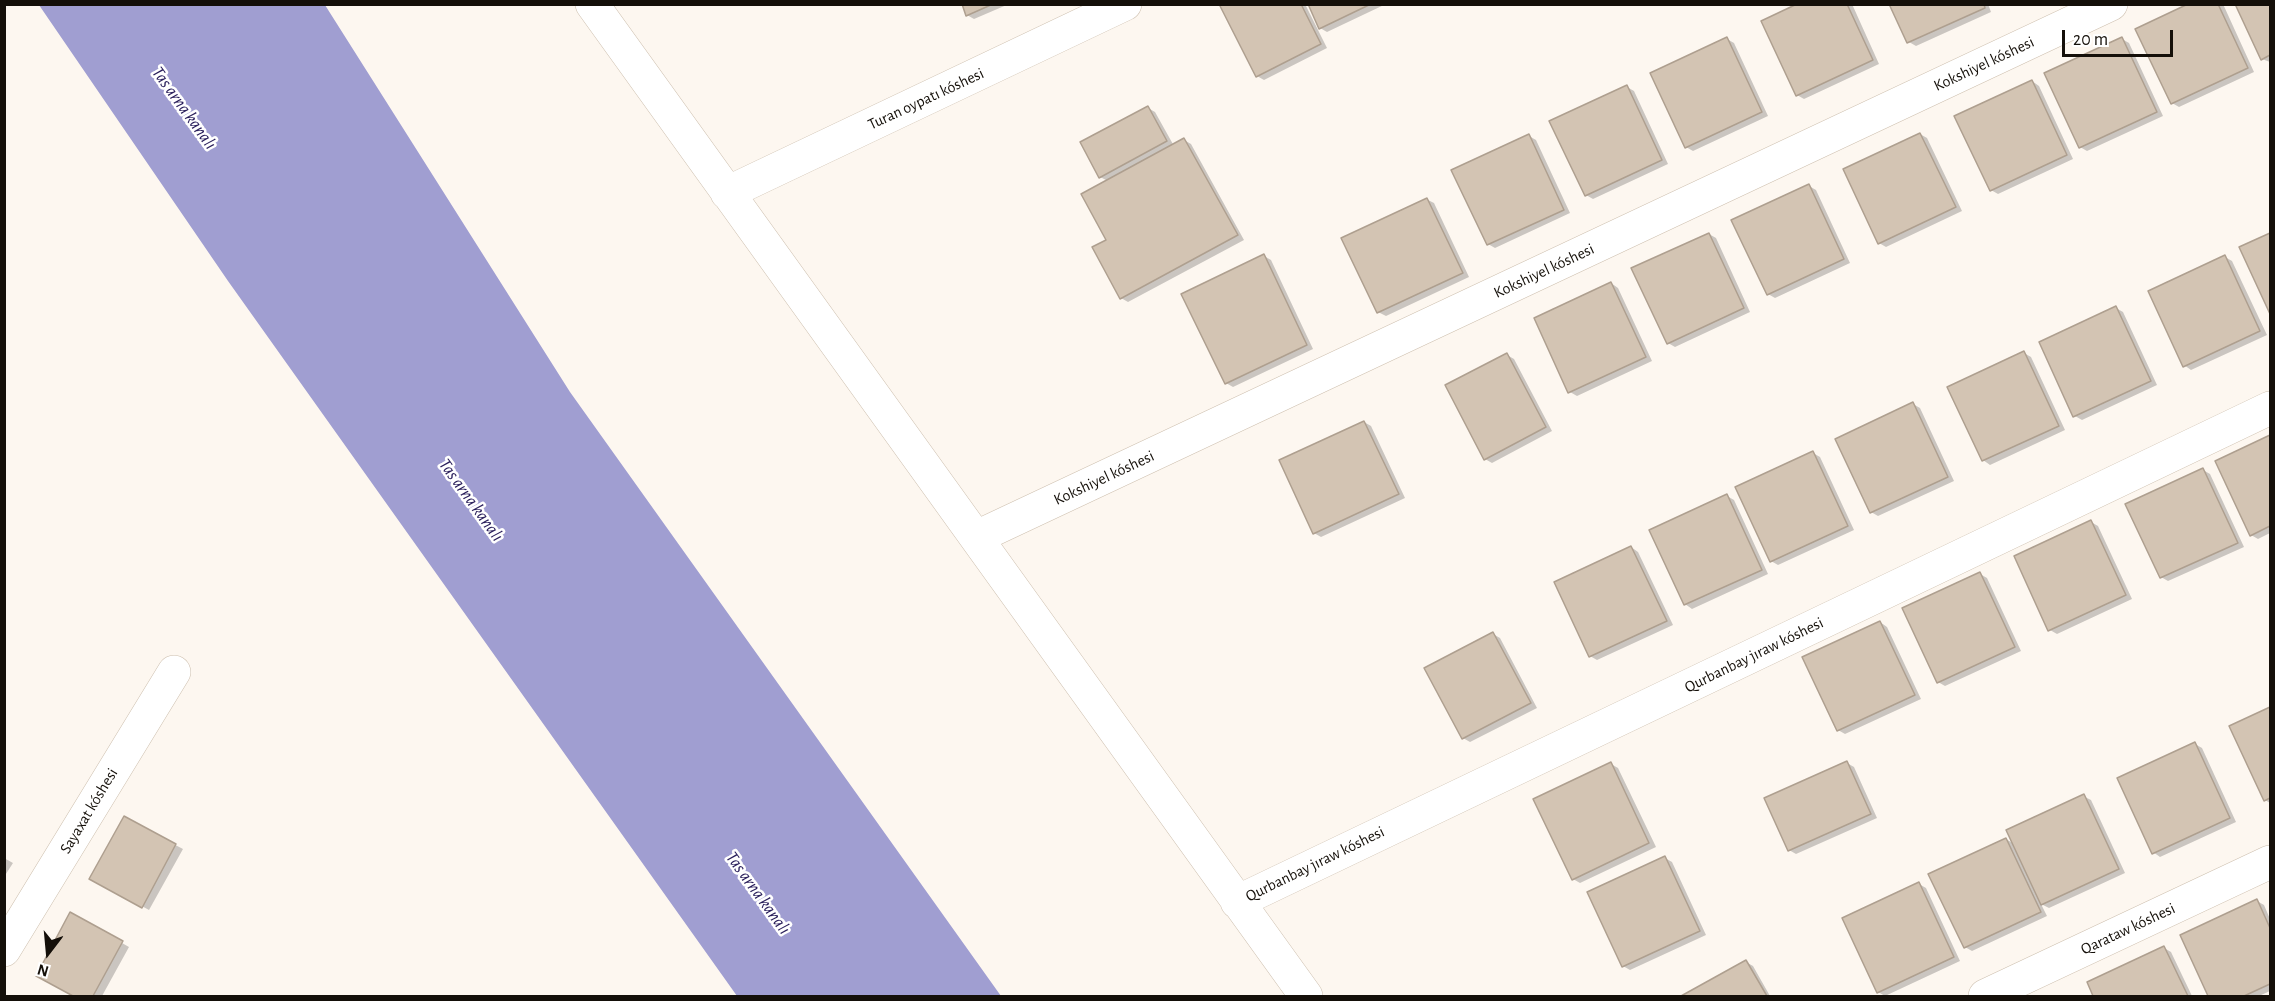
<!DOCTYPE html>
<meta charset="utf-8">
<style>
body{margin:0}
#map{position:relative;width:2275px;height:1001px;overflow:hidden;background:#fdf7f0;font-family:"Alegreya Sans",sans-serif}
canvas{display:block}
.frame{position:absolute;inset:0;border:6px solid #140f09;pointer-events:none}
.north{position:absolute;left:18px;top:923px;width:60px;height:60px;-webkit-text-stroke:4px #fff;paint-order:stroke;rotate:196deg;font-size:16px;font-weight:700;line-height:24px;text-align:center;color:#140f09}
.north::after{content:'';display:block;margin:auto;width:21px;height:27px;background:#140f09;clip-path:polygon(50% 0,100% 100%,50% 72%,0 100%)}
.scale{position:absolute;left:2062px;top:30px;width:111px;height:27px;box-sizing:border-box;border:3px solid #140f09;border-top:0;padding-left:8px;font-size:18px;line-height:21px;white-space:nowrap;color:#140f09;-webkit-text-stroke:4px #fff;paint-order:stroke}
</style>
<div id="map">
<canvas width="2275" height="1001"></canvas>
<div class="frame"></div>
<div class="north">N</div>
<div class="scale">20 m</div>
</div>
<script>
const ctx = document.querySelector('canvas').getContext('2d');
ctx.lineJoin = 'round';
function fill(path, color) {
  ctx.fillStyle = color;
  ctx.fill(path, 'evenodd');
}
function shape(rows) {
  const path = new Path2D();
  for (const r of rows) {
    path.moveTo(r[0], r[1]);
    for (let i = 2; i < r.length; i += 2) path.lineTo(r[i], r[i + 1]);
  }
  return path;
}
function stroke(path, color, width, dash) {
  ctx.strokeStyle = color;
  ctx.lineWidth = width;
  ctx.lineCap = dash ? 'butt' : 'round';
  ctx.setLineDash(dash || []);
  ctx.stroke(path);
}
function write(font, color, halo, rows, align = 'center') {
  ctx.font = font + ' "Alegreya Sans",sans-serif';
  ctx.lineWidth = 5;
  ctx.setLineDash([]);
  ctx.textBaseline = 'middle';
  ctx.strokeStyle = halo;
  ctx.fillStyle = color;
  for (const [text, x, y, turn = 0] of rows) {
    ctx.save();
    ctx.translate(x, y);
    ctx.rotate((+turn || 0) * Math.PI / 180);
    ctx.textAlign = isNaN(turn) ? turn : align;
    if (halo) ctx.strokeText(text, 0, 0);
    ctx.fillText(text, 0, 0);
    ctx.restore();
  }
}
fill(shape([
 [39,5,325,5,570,392,1001,996,737,996,228,281]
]), '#a09ed1');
fill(shape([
 [963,4,1009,4,974,19,967,15],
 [1220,4,1305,4,1327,48,1264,80,1257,76],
 [1309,4,1386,4,1327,32,1320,28],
 [1800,4,1852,4,1879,64,1804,99,1797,95],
 [1891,4,1988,4,1991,12,1916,46,1909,42],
 [2192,4,2223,4,2254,72,2179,107,2172,103],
 [2236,4,2270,4,2270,62,2262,59],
 [1727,39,1734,43,1768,116,1693,151,1686,147],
 [2122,39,2129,43,2163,116,2087,151,2080,147],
 [2032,81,2039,86,2073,159,1998,194,1991,190],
 [1627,87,1634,91,1668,164,1593,199,1586,195],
 [1148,108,1155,112,1174,146,1184,140,1191,144,1244,240,1128,302,1121,298,1108,240,1108,181,1100,177],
 [1920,134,1927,138,1962,211,1886,247,1879,243],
 [1529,136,1536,140,1570,213,1495,248,1488,244],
 [1809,186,1816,190,1850,263,1775,298,1768,294],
 [1426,199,1434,203,1469,277,1386,316,1378,312],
 [1709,234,1716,238,1750,312,1675,347,1668,343],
 [2270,234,2270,310,2241,248],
 [1264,256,1271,260,1313,349,1233,387,1226,383],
 [2225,257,2232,261,2267,335,2191,370,2184,365],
 [1611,283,1618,288,1652,361,1577,396,1570,392],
 [2116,308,2123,312,2157,385,2082,420,2075,416],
 [2024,353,2031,357,2065,430,1990,465,1983,460],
 [1507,355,1514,359,1552,431,1492,463,1485,459],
 [1913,404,1920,408,1954,481,1878,516,1871,512],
 [1364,422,1371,426,1405,498,1321,537,1314,533],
 [2270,437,2270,533,2258,539,2251,535,2217,462],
 [1813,453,1820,457,1854,530,1778,565,1771,561],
 [2203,470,2210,474,2244,547,2168,581,2161,577],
 [1727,496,1734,500,1768,574,1692,609,1685,604],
 [2091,522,2098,526,2132,599,2057,634,2050,630,2016,557],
 [1631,547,1638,552,1673,625,1597,660,1590,656],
 [1980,574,1987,578,2021,651,1945,686,1938,682],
 [1880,622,1887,627,1921,699,1845,734,1838,730],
 [1493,634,1500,638,1537,708,1470,742,1463,738],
 [2270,708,2270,803,2265,800,2231,727],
 [2195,744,2202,748,2236,822,2160,857,2153,852],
 [1847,763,1854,767,1877,818,1796,854,1789,850],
 [1611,764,1618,768,1656,847,1580,883,1573,879],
 [2083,796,2091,800,2125,873,2049,908,2041,904,2047,916,1972,951,1965,947,2006,839,2014,844],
 [124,818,183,849,149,910,91,878],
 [4,858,13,863,4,877],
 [1665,858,1672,862,1706,935,1630,970,1623,966],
 [1919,884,1926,888,1960,961,1885,996,1878,992],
 [2257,901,2264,905,2270,919,2270,991,2259,996,2210,996,2181,936],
 [71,914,129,947,102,996,76,996,38,975],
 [2164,948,2171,952,2192,996,2095,996,2089,983],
 [1746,962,1753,966,1770,996,1684,996]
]), '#0003');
const building = shape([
 [962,4,993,4,966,16,962,4],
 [1219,4,1301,4,1321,44,1256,77,1219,4],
 [1308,4,1371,4,1319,29,1308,4],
 [1797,4,1847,4,1873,60,1796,96,1761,21,1797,4],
 [1889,4,1984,4,1985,8,1907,43,1889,4],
 [2188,4,2218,4,2248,68,2171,104,2135,29,2188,4],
 [2235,4,2270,4,2270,55,2261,60,2235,4],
 [1727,37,1762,112,1685,148,1650,73,1727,37],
 [2122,37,2157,112,2079,148,2044,73,2122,37],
 [2032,80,2067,155,1990,191,1954,116,2032,80],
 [1627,85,1662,160,1585,196,1549,121,1627,85],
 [1148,106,1167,141,1099,178,1080,142,1148,106],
 [1920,133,1956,207,1878,244,1843,169,1920,133],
 [1529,134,1564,210,1487,245,1451,170,1529,134],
 [1184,138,1238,235,1120,299,1092,247,1106,240,1081,194,1184,138],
 [1809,184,1844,259,1767,295,1731,220,1809,184],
 [1427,198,1463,273,1377,313,1341,238,1427,198],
 [1709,233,1744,308,1667,344,1631,268,1709,233],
 [2270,233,2270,314,2239,247,2270,233],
 [1264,254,1307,345,1225,384,1181,294,1264,254],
 [2225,255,2260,331,2183,367,2148,291,2225,255],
 [1611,282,1646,357,1568,393,1534,318,1611,282],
 [2116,306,2151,381,2073,417,2039,342,2116,306],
 [2024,351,2059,426,1982,461,1947,387,2024,351],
 [1507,353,1546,427,1484,460,1445,385,1507,353],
 [1913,402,1948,477,1870,513,1835,439,1913,402],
 [1364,421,1399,494,1313,534,1279,460,1364,421],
 [2270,435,2270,526,2250,536,2215,461,2270,435],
 [1813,451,1848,526,1770,562,1735,487,1813,451],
 [2203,468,2238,543,2160,578,2125,504,2203,468],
 [1727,494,1762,570,1684,605,1649,530,1727,494],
 [2091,520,2126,595,2048,631,2014,556,2091,520],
 [1631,546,1667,621,1589,657,1554,582,1631,546],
 [1980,572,2015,647,1937,683,1902,608,1980,572],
 [1880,621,1915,695,1837,731,1802,657,1880,621],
 [1493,632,1531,703,1462,739,1424,668,1493,632],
 [2270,707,2270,798,2264,801,2229,726,2270,707],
 [2195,742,2230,818,2152,854,2117,778,2195,742],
 [1847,761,1871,814,1788,851,1764,798,1847,761],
 [1611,762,1649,843,1572,880,1533,799,1611,762],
 [2084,794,2119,869,2041,905,2006,830,2084,794],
 [124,816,176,844,142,908,89,879,124,816],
 [2006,838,2041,912,1964,948,1928,874,2006,838],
 [1665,856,1700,931,1622,967,1587,892,1665,856],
 [1919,882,1954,957,1877,993,1842,918,1919,882],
 [2257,899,2270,928,2270,984,2244,996,2208,996,2180,935,2257,899],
 [70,912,123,941,93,996,73,996,36,976,70,912],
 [2164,946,2188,996,2093,996,2087,982,2164,946],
 [1746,960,1767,996,1681,996,1746,960]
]);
fill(building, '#d3c4b3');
stroke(building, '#ae9f8f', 1.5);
const minor = shape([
 [592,4,1306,996],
 [727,193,1125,4],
 [977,537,2111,4],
 [1237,902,2270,408],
 [4,950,174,672],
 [1985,996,2270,862]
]);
stroke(minor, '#cdbfae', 34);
stroke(minor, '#fff', 33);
write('16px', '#140f09', '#fff', [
 ["Kokshiyel kóshesi",1984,64,-25],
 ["Turan oypatı kóshesi",926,99,-25],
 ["Kokshiyel kóshesi",1544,271,-25],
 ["Kokshiyel kóshesi",1104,478,-25],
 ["Qurbanbay jıraw kóshesi",1754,655,-26],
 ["Sayaxat kóshesi",89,811,-59],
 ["Qurbanbay jıraw kóshesi",1315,864,-26],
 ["Qarataw kóshesi",2128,929,-25]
]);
write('italic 18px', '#271c59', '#fff', [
 ["Tas arna kanalı",184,108,54],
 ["Tas arna kanalı",471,500,54],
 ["Tas arna kanalı",758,893,54]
]);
</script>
